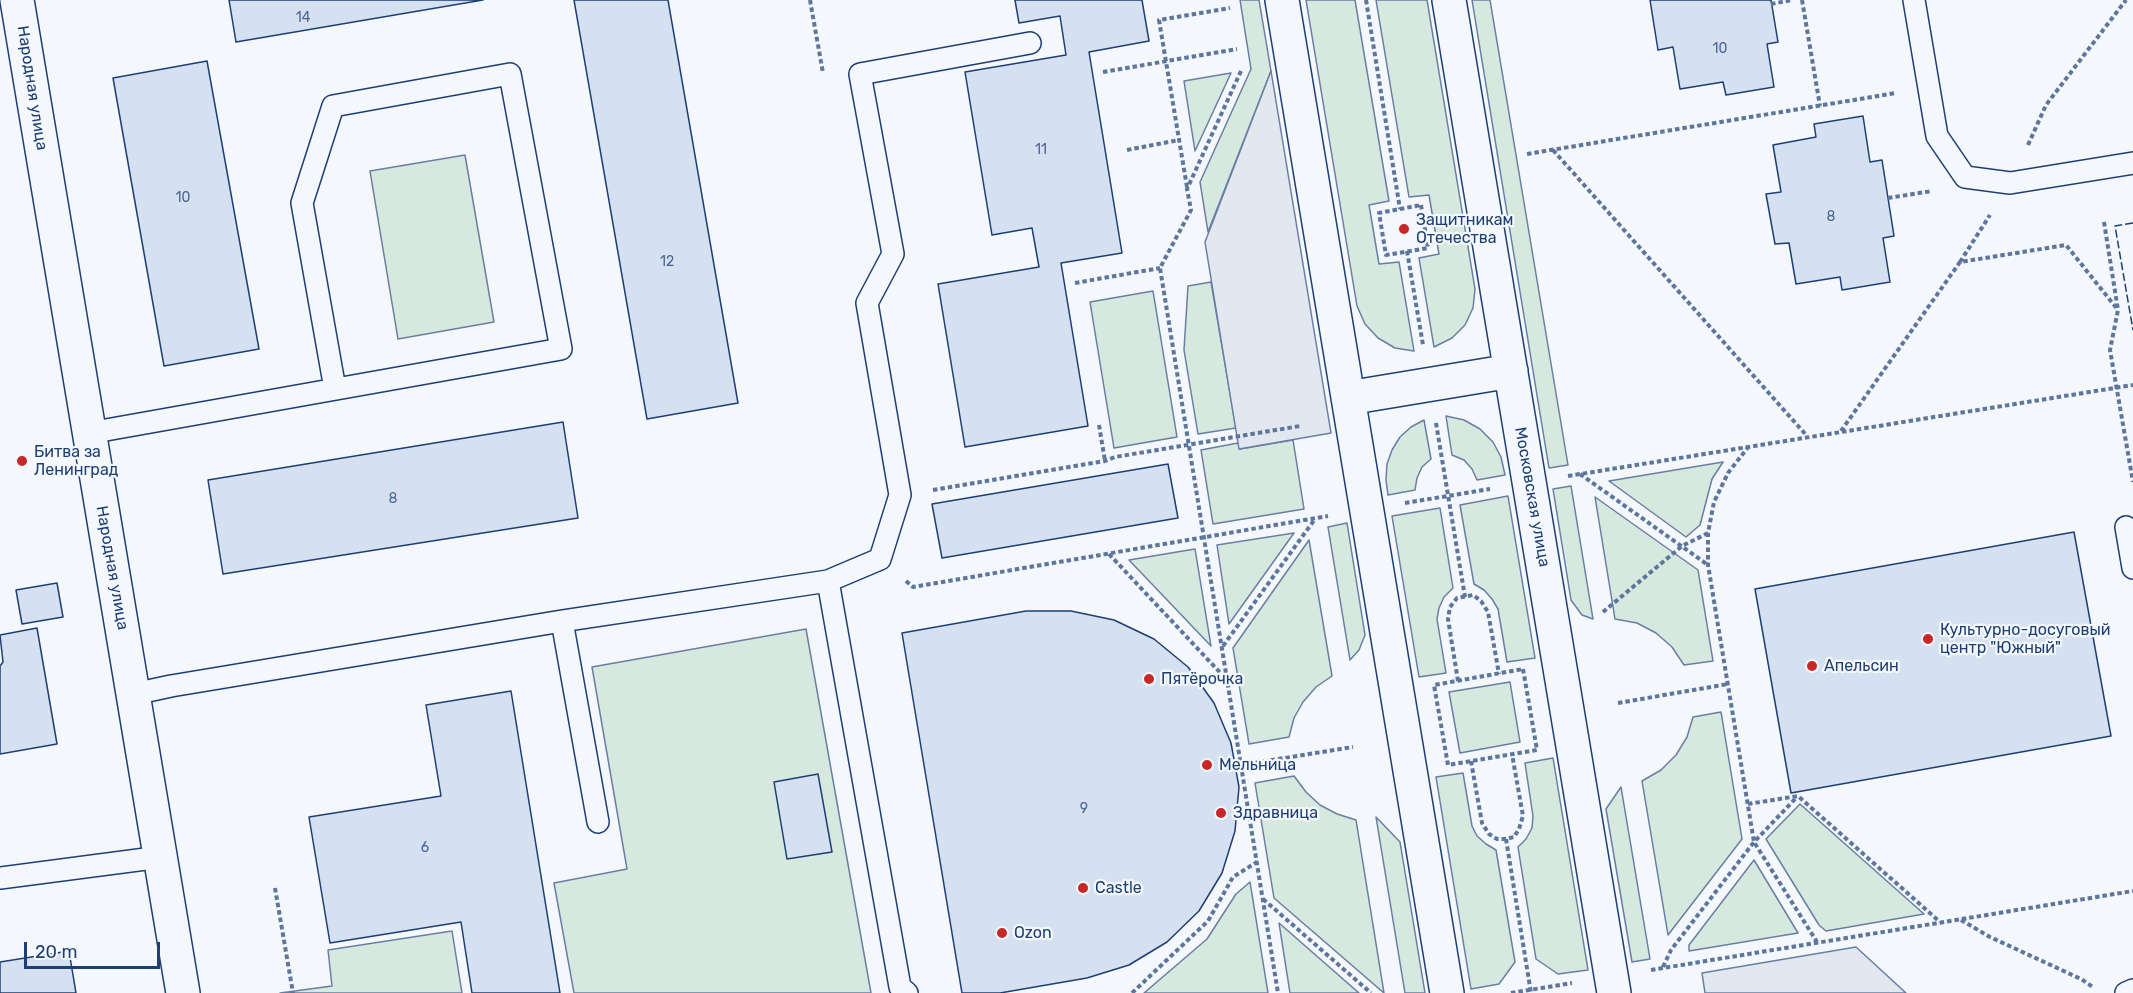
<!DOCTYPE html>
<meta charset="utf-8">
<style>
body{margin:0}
#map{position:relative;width:2133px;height:993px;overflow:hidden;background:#f4f7fb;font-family:Rubik,sans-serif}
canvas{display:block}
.scale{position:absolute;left:24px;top:942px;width:136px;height:27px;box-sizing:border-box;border:3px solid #1d3f73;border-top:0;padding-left:8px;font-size:18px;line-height:21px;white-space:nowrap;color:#1d3f73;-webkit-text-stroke:4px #f4f7fb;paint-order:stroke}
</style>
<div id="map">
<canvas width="2133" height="993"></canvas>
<div class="scale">20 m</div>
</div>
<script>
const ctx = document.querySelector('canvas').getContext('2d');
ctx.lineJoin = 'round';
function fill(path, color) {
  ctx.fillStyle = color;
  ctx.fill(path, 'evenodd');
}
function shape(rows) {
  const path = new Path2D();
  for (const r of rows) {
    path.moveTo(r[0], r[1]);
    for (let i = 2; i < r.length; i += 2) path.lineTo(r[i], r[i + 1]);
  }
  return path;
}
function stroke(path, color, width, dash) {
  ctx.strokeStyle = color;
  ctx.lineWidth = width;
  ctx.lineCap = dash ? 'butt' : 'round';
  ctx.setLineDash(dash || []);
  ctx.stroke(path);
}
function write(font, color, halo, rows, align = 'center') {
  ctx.font = font + ' Rubik,sans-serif';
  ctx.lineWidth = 4.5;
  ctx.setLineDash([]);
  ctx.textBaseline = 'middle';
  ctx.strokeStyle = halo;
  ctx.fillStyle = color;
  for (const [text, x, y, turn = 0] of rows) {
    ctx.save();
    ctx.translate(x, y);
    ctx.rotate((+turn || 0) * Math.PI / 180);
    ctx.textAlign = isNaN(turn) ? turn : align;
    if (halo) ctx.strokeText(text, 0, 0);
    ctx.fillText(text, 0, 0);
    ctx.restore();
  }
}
const green = shape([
 [1240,0,1259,0,1271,71,1208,232,1200,182,1251,69,1240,0],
 [1306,0,1355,0,1389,201,1369,205,1379,264,1399,262,1414,351,1395,348,1378,338,1365,324,1357,306,1306,0],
 [1376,0,1427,0,1475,289,1473,308,1465,325,1452,338,1434,347,1419,258,1439,254,1429,195,1409,197,1376,0],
 [1472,0,1490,0,1568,465,1549,468,1472,0],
 [1231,73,1195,151,1184,81,1231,73],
 [465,155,494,322,398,339,370,171,465,155],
 [1211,282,1236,428,1198,434,1184,350,1188,286,1211,282],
 [1153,291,1177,437,1114,448,1090,302,1153,291],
 [1446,416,1464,420,1480,429,1493,442,1501,457,1505,475,1477,480,1472,469,1464,460,1452,455,1446,416],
 [1424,420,1431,459,1422,467,1417,478,1415,490,1388,495,1386,480,1387,464,1392,450,1400,437,1411,427,1424,420],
 [1293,440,1304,509,1213,524,1201,450,1238,443,1240,449,1293,440],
 [1723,462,1712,479,1700,525,1686,537,1609,481,1723,462],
 [1571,486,1593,619,1582,615,1571,600,1553,489,1571,486],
 [1508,496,1535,658,1507,662,1498,609,1492,599,1484,590,1474,584,1460,505,1508,496],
 [1595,497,1698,570,1713,661,1684,665,1672,647,1656,633,1637,623,1615,619,1595,497],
 [1440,508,1453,588,1444,597,1439,608,1437,619,1446,673,1419,677,1392,516,1440,508],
 [1347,523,1365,635,1359,650,1350,660,1328,527,1347,523],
 [1294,533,1229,624,1217,545,1294,533],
 [1309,540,1332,676,1316,687,1303,702,1294,718,1289,737,1249,744,1233,648,1309,540],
 [1195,549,1211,646,1129,560,1195,549],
 [806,629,871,993,574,993,554,883,627,869,592,667,806,629],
 [1510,682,1520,742,1460,753,1449,692,1510,682],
 [1721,712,1742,839,1668,935,1642,781,1661,770,1676,755,1687,737,1693,717,1721,712],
 [1553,758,1588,970,1558,974,1536,959,1518,847,1526,839,1532,828,1533,816,1525,763,1553,758],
 [1463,773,1472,826,1477,836,1486,844,1496,850,1515,962,1499,984,1471,989,1436,777,1463,773],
 [1294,776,1306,792,1320,805,1337,814,1356,820,1384,993,1274,898,1255,783,1294,776],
 [1621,787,1650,959,1632,962,1606,809,1621,787],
 [1800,804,1924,914,1826,931,1819,925,1766,839,1800,804],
 [1376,817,1400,842,1425,993,1405,993,1376,817],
 [1754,860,1798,933,1689,951,1689,945,1754,860],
 [1250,882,1268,993,1144,993,1207,939,1236,894,1250,882],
 [1279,923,1359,993,1290,993,1279,923],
 [452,931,462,993,280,993,332,986,328,950,452,931]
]);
fill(green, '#d7e8df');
stroke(green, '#687fa3', 1.5);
const parking = shape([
 [1271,71,1331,433,1239,449,1205,242,1271,71],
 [1856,947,1906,993,1705,993,1702,973,1856,947]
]);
fill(parking, '#e3e8f0');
stroke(parking, '#687fa3', 1.5);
const building = shape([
 [229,0,483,0,236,42,229,0],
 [574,0,668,0,738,403,647,419,574,0],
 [1015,0,1142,0,1149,41,1089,52,1122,253,1061,263,1088,426,965,447,938,284,1039,267,1032,228,992,235,965,72,1066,55,1060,16,1019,23,1015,0],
 [1650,0,1771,0,1778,42,1767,44,1774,87,1726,95,1723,82,1680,89,1673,47,1658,50,1650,0],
 [207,61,259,349,164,366,113,78,207,61],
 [1863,116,1870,162,1882,160,1894,236,1883,238,1890,282,1842,290,1840,277,1796,284,1789,243,1775,244,1766,194,1781,192,1773,145,1816,137,1814,124,1863,116],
 [563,422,578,518,223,574,208,480,563,422],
 [1168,464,1178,518,942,558,932,504,1168,464],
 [2074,532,2111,736,1791,793,1755,589,2074,532],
 [57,583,63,617,22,624,16,590,57,583],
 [1026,611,1071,611,1114,620,1154,639,1188,667,1214,703,1231,743,1239,787,1235,831,1222,873,1199,911,1167,942,1129,965,1087,978,1000,993,962,993,902,633,1026,611],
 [37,628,57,744,0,754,0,666,3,662,0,635,37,628],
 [511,691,560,993,472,993,461,922,330,943,309,817,441,796,426,705,511,691],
 [818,774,832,852,787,859,774,782,818,774],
 [69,951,76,993,0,993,0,962,69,951]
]);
fill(building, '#d5e0f0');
stroke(building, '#1d3f73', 1.5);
const service = shape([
 [1914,0,1937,136,1965,177,2010,183,2133,163],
 [89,433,561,349,510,74,333,106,302,203,335,389],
 [2126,527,2133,568],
 [828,581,880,559,900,495,867,303,893,254,860,74,1030,43],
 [562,621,598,822],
 [134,694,171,686,562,621,828,581,900,987,907,993],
 [0,878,161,857],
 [2126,993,2133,990]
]);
const minor = shape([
 [17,0,183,993],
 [1282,0,1447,993],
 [1449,0,1614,993],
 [1348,398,1511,371]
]);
stroke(service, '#1d3f73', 24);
stroke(minor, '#1d3f73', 36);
stroke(shape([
 [810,0,823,73],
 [1366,0,1400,209],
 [1802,0,1820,106],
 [1771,4,1792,0],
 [1241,71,1187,189,1191,210,1160,268,1278,993],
 [1103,72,1237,49],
 [2028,145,2046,105,2126,0],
 [1127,150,1179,140],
 [1553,150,1807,436],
 [1527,154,1896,93],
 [1187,187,1159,20,1230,8],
 [1888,198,1932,191],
 [1421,205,1428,248,1386,255,1379,213,1421,205],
 [2104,222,2118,310,2110,350,2133,482],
 [1407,251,1423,345],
 [1960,262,1990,215],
 [1075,283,1160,268],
 [1436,423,1465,597],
 [1099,425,1105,461],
 [1841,431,1960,262,2066,245,2118,310],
 [1749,446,1728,473,1714,502,1708,533,1708,565,1754,842,1817,942],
 [1580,474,1708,565],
 [1568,476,2133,385],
 [933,490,1105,461,1115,457,1300,426],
 [1405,503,1490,489],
 [1109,554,1227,680],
 [906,581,913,587,1328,516],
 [1603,612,1682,546,1708,533],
 [1223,646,1315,519],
 [1523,669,1537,750,1448,765,1434,685,1523,669],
 [1458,681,1448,619,1450,607,1457,598,1473,595,1481,601,1488,612,1499,674],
 [1618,703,1728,684],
 [1471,761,1482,823,1489,834,1497,839,1506,839,1514,837,1519,829,1523,816,1512,754],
 [1241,765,1353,747],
 [1748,804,1798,796,1940,922],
 [1506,839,1531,993],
 [275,888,293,993],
 [1263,899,1371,993],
 [1961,920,1990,937,2081,979,2093,987],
 [1663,967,1671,950,1754,842,1797,797],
 [1651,970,2133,891],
 [1132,993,1208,921,1233,877,1257,862],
 [1511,993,1572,983]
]), '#5e769c', 4, [4.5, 3]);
stroke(service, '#f4f7fb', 21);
stroke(minor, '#f4f7fb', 33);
stroke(shape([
 [2133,223,2115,226,2133,330]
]), '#1d3f73', 1.5, [8, 3]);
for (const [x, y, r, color] of [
 [1404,229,6,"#c62828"],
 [22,461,6,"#c62828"],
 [1928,639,6,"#c62828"],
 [1812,666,6,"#c62828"],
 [1149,679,6,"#c62828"],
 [1207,765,6,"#c62828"],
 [1221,813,6,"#c62828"],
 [1083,888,6,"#c62828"],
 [1002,933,6,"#c62828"]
]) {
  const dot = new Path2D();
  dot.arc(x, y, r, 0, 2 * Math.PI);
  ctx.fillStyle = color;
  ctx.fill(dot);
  stroke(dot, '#f4f7fb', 2);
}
write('14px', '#4b6792', null, [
 ["14",303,18],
 ["10",1720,49],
 ["11",1041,150],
 ["10",183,198],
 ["8",1831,217],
 ["12",667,262],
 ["8",393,499],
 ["9",1084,809],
 ["6",425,848]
]);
write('16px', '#1d3f73', '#f4f7fb', [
 ["Народная улица",32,88,81],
 ["Московская улица",1532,497,80],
 ["Народная улица",112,568,80]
]);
write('16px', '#1d3f73', '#f4f7fb', [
 ["Защитникам",1416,220],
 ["Отечества",1416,238],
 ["Битва за",34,452],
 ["Ленинград",34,470],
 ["Культурно-досуговый",1940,630],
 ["центр \"Южный\"",1940,648],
 ["Апельсин",1824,666],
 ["Пятёрочка",1161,679],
 ["Мельница",1219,765],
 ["Здравница",1233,813],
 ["Castle",1095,888],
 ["Ozon",1014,933]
], 'left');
</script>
